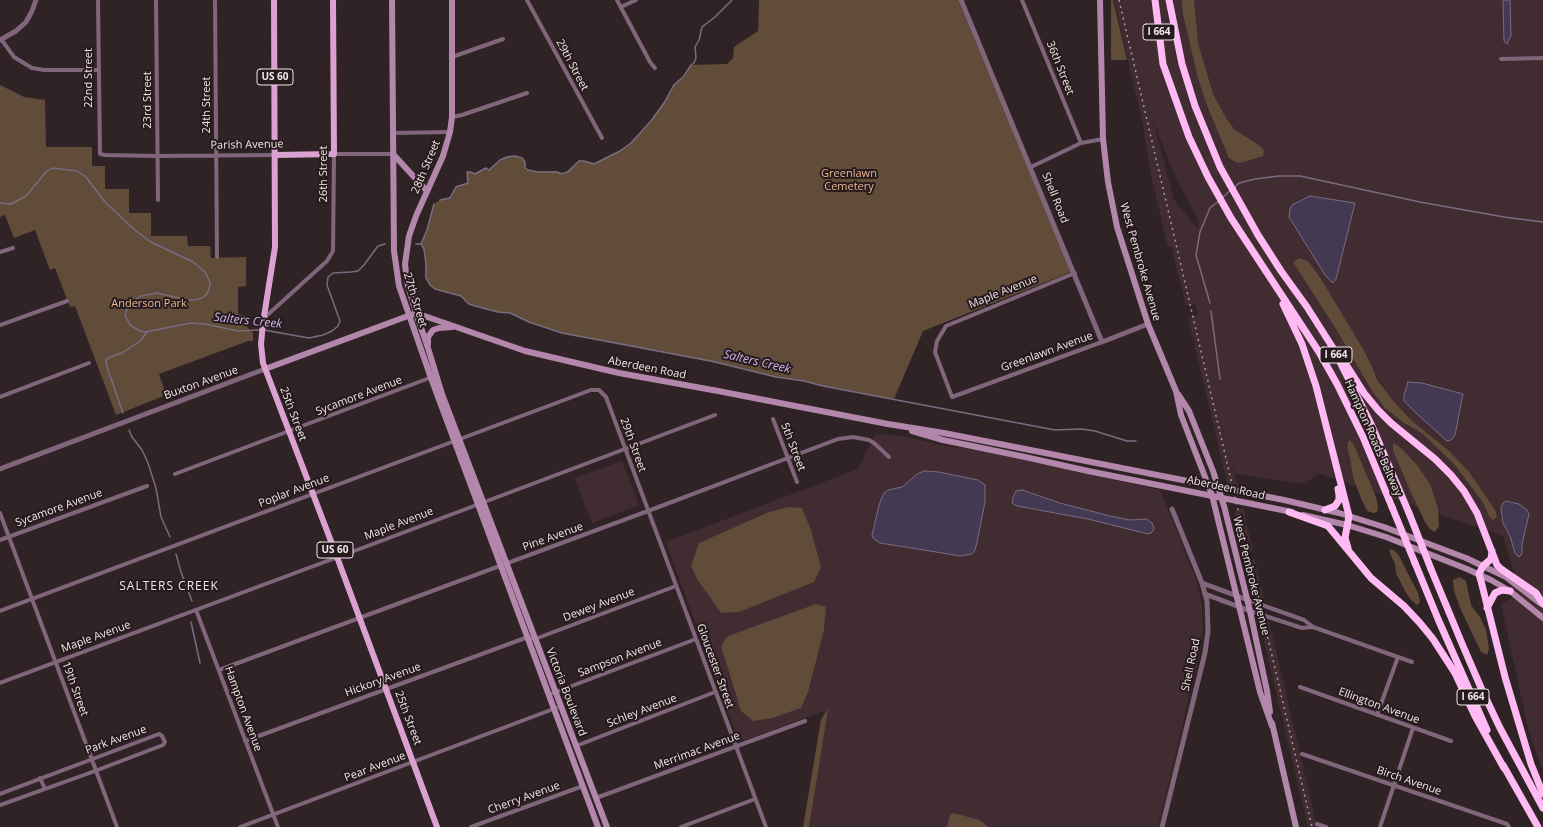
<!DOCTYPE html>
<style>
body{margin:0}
canvas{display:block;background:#302326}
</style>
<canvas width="1543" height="827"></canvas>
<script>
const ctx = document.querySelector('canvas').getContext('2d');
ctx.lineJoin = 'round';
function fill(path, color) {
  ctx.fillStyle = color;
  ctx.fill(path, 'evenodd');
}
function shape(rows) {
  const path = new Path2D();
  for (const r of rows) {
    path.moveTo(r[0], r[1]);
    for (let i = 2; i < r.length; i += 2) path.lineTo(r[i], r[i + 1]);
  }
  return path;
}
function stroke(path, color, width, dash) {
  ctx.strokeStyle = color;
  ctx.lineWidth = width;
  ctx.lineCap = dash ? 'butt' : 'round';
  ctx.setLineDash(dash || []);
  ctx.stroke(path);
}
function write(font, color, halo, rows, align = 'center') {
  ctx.font = font + ' "Open Sans",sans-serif';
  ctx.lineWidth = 4;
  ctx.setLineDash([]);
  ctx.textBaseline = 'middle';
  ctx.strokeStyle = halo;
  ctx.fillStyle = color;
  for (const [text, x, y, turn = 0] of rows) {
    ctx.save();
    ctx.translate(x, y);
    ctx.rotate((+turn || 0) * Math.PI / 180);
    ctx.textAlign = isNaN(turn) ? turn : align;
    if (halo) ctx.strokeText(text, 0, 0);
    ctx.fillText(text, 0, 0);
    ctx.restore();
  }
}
fill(shape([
 [1114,0,1543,0,1543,768,1541,767,1528,728,1501,604,1512,598,1514,573,1503,536,1318,473,1305,484,1236,474,1227,440,1238,487,1227,483,1188,317,1198,315,1195,304,1186,305,1171,246,1168,247,1150,171,1144,129],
 [1150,109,1159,137,1178,182,1199,222,1197,228,1174,200],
 [876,434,903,436,946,446,988,452,1160,490,1197,582,1202,606,1203,630,1199,656,1158,827,806,827,824,711,739,742,666,542,858,469],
 [622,461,639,505,592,523,575,478],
 [1243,508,1253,551,1244,553,1234,512],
 [1255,559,1264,600,1254,596,1246,561],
 [1269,621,1317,827,1308,827,1260,624]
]), '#402c31');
fill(shape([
 [759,0,958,0,1071,272,923,331,894,399,823,386,804,381,776,377,737,367,562,333,529,322,510,313,498,312,471,305,461,296,438,290,430,285,426,278,426,257,424,249,421,244,427,230,433,205,441,199,451,197,453,191,457,186,468,183,467,172,470,172,475,174,486,168,489,170,500,160,507,157,513,156,523,159,525,162,525,168,528,170,538,172,552,171,565,173,579,161,584,161,594,164,620,151,631,143,651,121,664,103,674,85,687,73,691,65,727,64,733,58,734,47,758,31],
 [1111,0,1113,0,1127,60,1111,60],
 [1182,0,1194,0,1198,43,1213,94,1226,118,1235,130,1259,145,1264,150,1263,156,1240,163,1235,162,1229,158,1206,103,1198,78,1183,14],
 [0,85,24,97,45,100,46,147,92,147,92,166,105,166,105,189,129,189,129,213,151,213,151,236,187,236,188,246,210,246,211,258,246,257,246,286,238,287,238,314,246,316,247,327,253,333,253,341,248,341,159,374,166,395,116,415,75,306,70,307,55,268,50,270,35,230,14,238,5,215,0,217],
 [1300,258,1309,262,1321,279,1363,349,1373,369,1377,380,1395,403,1412,421,1449,451,1469,472,1495,510,1497,517,1493,520,1489,516,1484,504,1455,465,1422,433,1404,423,1385,408,1372,391,1336,329,1293,262],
 [1349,440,1353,443,1376,497,1378,507,1377,512,1374,513,1367,511,1360,496,1353,477,1350,457,1347,448],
 [1393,444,1397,445,1404,451,1417,465,1430,484,1438,508,1439,526,1435,532,1431,530,1426,524,1413,497,1393,451],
 [788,507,802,508,811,530,821,567,814,582,739,612,721,613,697,579,691,566,699,543,769,512],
 [1392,549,1398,554,1418,593,1420,602,1417,605,1411,600,1405,591,1396,573,1395,564,1389,551],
 [1460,577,1466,581,1471,605,1480,617,1486,630,1489,649,1487,655,1481,652,1461,610,1454,591,1453,580],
 [816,604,826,607,824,630,808,692,801,708,772,718,753,721,741,711,721,646,728,636],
 [828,709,809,827,803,827,821,720],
 [954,813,979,820,989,827,947,827,950,815]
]), '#614b39');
const water = shape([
 [1503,0,1510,0,1511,35,1507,44,1504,41,1503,0],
 [1310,196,1355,203,1336,279,1333,283,1325,275,1289,217,1290,209,1292,205,1310,196],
 [1408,382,1422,383,1463,394,1455,435,1451,440,1447,441,1417,414,1404,401,1404,395,1408,382],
 [924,471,939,472,978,480,985,485,985,502,977,542,975,550,972,554,961,556,880,543,873,538,872,535,879,505,884,493,888,490,902,487,917,474,924,471],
 [1022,490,1060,503,1110,516,1130,520,1146,519,1152,523,1154,529,1151,533,1148,534,1088,519,1017,506,1012,503,1013,497,1016,491,1022,490],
 [1506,501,1519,504,1527,510,1529,514,1522,544,1522,554,1519,557,1515,553,1510,536,1503,523,1501,508,1503,503,1506,501]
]);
fill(water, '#443953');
stroke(water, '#786d80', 1);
stroke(shape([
 [1234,188,1239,183,1255,179,1279,176,1300,176,1420,202,1504,217,1543,222],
 [1222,198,1231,190],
 [440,200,450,198,456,187,468,183,467,172,470,172,475,174,486,168,489,170,500,160,507,157,515,156,522,158,525,162,525,168,528,170,538,172,557,172,561,174,565,173,569,171,579,161,584,161,594,164,620,151,631,143,651,121,664,103,674,85,684,76,691,65,694,63,696,58,695,47,699,40,702,27,715,17,732,0],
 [0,203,11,204,26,196,46,172,52,168,77,171,86,177,105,202,136,231,151,242,193,262,205,272,210,282,210,286,207,294,202,298,195,300,188,300,157,293,141,296,132,302,127,309,125,315,130,325,140,331,145,332,191,323,205,324,238,331,260,330],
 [416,244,421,244,424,249,426,264,426,278,430,285,435,289,461,296,469,304,475,306,498,312,510,313,529,322,562,333,711,361,776,377,804,381,823,386,1055,430,1081,429,1095,431,1127,441,1136,441],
 [421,244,427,230,434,204],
 [1210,303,1196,255,1200,232,1210,208,1219,201],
 [1211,311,1220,379],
 [264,330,309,338,323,335,332,331,338,326,340,321,327,285,328,277,333,273,351,272,358,271,364,265,378,246,385,244],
 [123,413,107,367,106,361,108,358,122,353,140,341,147,332],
 [129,430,132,437,142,450,148,463,156,488,161,517,170,537],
 [176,554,181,572,192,601],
 [191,622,200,663]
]), '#786d80', 1.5);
stroke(shape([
 [98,0,100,154,105,155,157,156,275,155],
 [156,0,158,200],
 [215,0,217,257],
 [527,0,602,138],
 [617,0,650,62,655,68],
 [1022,0,1081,143],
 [621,7,636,0],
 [1,39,14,57,32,68,44,70,98,70],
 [452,57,503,39],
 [1501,59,1543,58],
 [452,117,462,115,527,93],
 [393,133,450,132],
 [1031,167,1081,143,1103,139],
 [0,252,13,248],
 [1075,273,946,326,937,341,935,352,952,397,1102,342],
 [264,318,327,261,333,251,334,154,393,154],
 [0,325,67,301],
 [0,397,89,363],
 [773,419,797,482],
 [175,474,432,377],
 [0,513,117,827],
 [0,540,147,486],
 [1248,600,1304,620,1313,627,1412,662],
 [196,610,278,827],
 [0,611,591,390,599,390,606,397,766,827],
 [1250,611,1302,628,1313,627],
 [219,670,648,511,838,439,853,437,869,440,874,443,889,457],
 [0,683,397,535,715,415],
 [1300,687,1451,741],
 [553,693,696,639],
 [1377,715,1398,657],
 [245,741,528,637,535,639,676,586],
 [576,746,715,692],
 [1302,754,1507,824,1509,827],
 [40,778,45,789],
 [0,794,159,734,162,736,165,742,163,745,95,771,0,805],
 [596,798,805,721],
 [1317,824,1326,827],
 [240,827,556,708],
 [471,827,583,786],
 [681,827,755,799],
 [1380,827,1413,728]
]), '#80657b', 4);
stroke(shape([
 [961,0,1102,342,1148,324],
 [0,40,16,31,26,22,32,11,36,0],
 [0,469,265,369],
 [1202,583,1248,600],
 [1205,594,1250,611],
 [1162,827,1205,653,1208,631,1207,601,1202,583,1172,509]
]), '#80657b', 5);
stroke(shape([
 [392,0,394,251,399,286,431,378,598,827],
 [452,0,452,117,450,132,443,156,416,216,409,236,405,264,407,282,416,313,428,348,442,394,607,827],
 [1100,0,1103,139,1108,182,1117,227,1148,324,1176,391,1181,415,1212,495,1260,692,1272,726],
 [393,154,427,191],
 [428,344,428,337,433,330,439,328,452,327],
 [265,369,416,313,525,351,619,373,718,391,888,424,944,433,1284,500,1339,513,1384,527,1466,558,1506,577,1540,603],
 [1178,394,1189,411,1213,471,1224,506,1250,611,1267,691,1270,712],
 [912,431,943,440,1025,457,1088,471,1292,512],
 [1303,515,1347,525,1386,537,1467,569,1491,580,1510,591,1543,618],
 [1272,723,1296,827]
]), '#b387ab', 6);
stroke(shape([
 [274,0,275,247,263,323,261,344,263,363,337,557,437,827],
 [275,155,334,154,333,0]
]), '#dba2d1', 6);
stroke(shape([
 [1155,0,1163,64,1189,137,1208,177,1231,218,1319,352,1337,384,1363,437,1392,507],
 [1169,0,1182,64,1195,106,1220,167,1258,235,1281,271,1307,307,1333,348,1372,426,1409,513],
 [1283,304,1302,344,1316,386,1349,516,1345,538,1348,548],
 [1343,360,1364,393,1378,410,1391,423,1435,459,1451,475,1464,491,1477,513,1497,565,1501,569,1536,593,1543,604],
 [1325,510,1335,506,1339,500,1339,495,1338,489],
 [1289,512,1328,526,1371,578,1404,606,1420,623,1433,639,1455,673,1475,716,1504,768],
 [1492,551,1491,559,1483,566,1479,574,1481,581,1505,677,1531,764,1543,794],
 [1415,563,1438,619,1487,730],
 [1431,569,1463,646,1482,690,1500,728,1543,808],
 [1487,608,1495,593,1502,590,1510,591],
 [1503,765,1538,827]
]), '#ffbaf3', 7);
stroke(shape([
 [1119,0,1312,827]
]), '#a79d9f', 1.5, [2, 4]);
stroke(shape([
 [1392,507,1415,563],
 [1409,513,1431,569]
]), '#ffbaf3', 7);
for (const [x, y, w] of [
 [1159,32,32],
 [275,77,36],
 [1336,355,32],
 [335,550,36],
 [1473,697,32]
]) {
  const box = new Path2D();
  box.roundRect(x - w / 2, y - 8, w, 16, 3);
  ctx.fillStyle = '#261a1d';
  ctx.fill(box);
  stroke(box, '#f0e7e9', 1);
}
write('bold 10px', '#f0e7e9', null, [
 ["I 664",1159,32],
 ["US 60",275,77],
 ["I 664",1336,355],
 ["US 60",335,550],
 ["I 664",1473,697]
]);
write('11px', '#f0e7e9', '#261a1d', [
 ["29th Street",572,65,62],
 ["36th Street",1060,68,68],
 ["22nd Street",89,78,-90],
 ["23rd Street",148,100,-90],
 ["24th Street",207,105,-90],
 ["Parish Avenue",247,145,-1],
 ["28th Street",426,167,-67],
 ["26th Street",324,174,-90],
 ["Shell Road",1055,198,68],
 ["West Pembroke Avenue",1140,262,74],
 ["Maple Avenue",1003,292,-22],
 ["27th Street",415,300,73],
 ["Greenlawn Avenue",1047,352,-20],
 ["Aberdeen Road",647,368,11],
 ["Buxton Avenue",201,383,-20],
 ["Sycamore Avenue",359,396,-21],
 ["25th Street",293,414,69],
 ["Hampton Roads Beltway",1373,438,66],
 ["29th Street",633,445,70],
 ["5th Street",793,447,69],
 ["Aberdeen Road",1226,488,12],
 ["Poplar Avenue",294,491,-21],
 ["Sycamore Avenue",59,508,-20],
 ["Maple Avenue",399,524,-21],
 ["Pine Avenue",553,537,-20],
 ["West Pembroke Avenue",1251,576,76],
 ["Dewey Avenue",599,605,-21],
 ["Maple Avenue",96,637,-20],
 ["Sampson Avenue",620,658,-21],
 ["Shell Road",1191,665,-78],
 ["Gloucester Street",715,666,70],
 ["Hickory Avenue",383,680,-20],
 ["19th Street",75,689,70],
 ["Victoria Boulevard",566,692,69],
 ["Ellington Avenue",1379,706,20],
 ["Hampton Avenue",243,709,70],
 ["Schley Avenue",642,711,-21],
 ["25th Street",408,718,69],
 ["Park Avenue",116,740,-20],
 ["Merrimac Avenue",697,751,-20],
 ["Pear Avenue",375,767,-21],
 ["Birch Avenue",1409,781,19],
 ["Cherry Avenue",524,798,-20]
]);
write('11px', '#e9b891', '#261a1d', [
 ["Greenlawn",849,174],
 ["Cemetery",849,187],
 ["Anderson Park",149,304]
]);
write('italic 12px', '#cdb7ec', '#261a1d', [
 ["Salters Creek",248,321,6],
 ["Salters Creek",757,362,13]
]);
ctx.letterSpacing = '1px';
write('12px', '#f0e7e9', '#261a1d', [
 ["SALTERS CREEK",169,587]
]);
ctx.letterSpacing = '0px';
</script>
